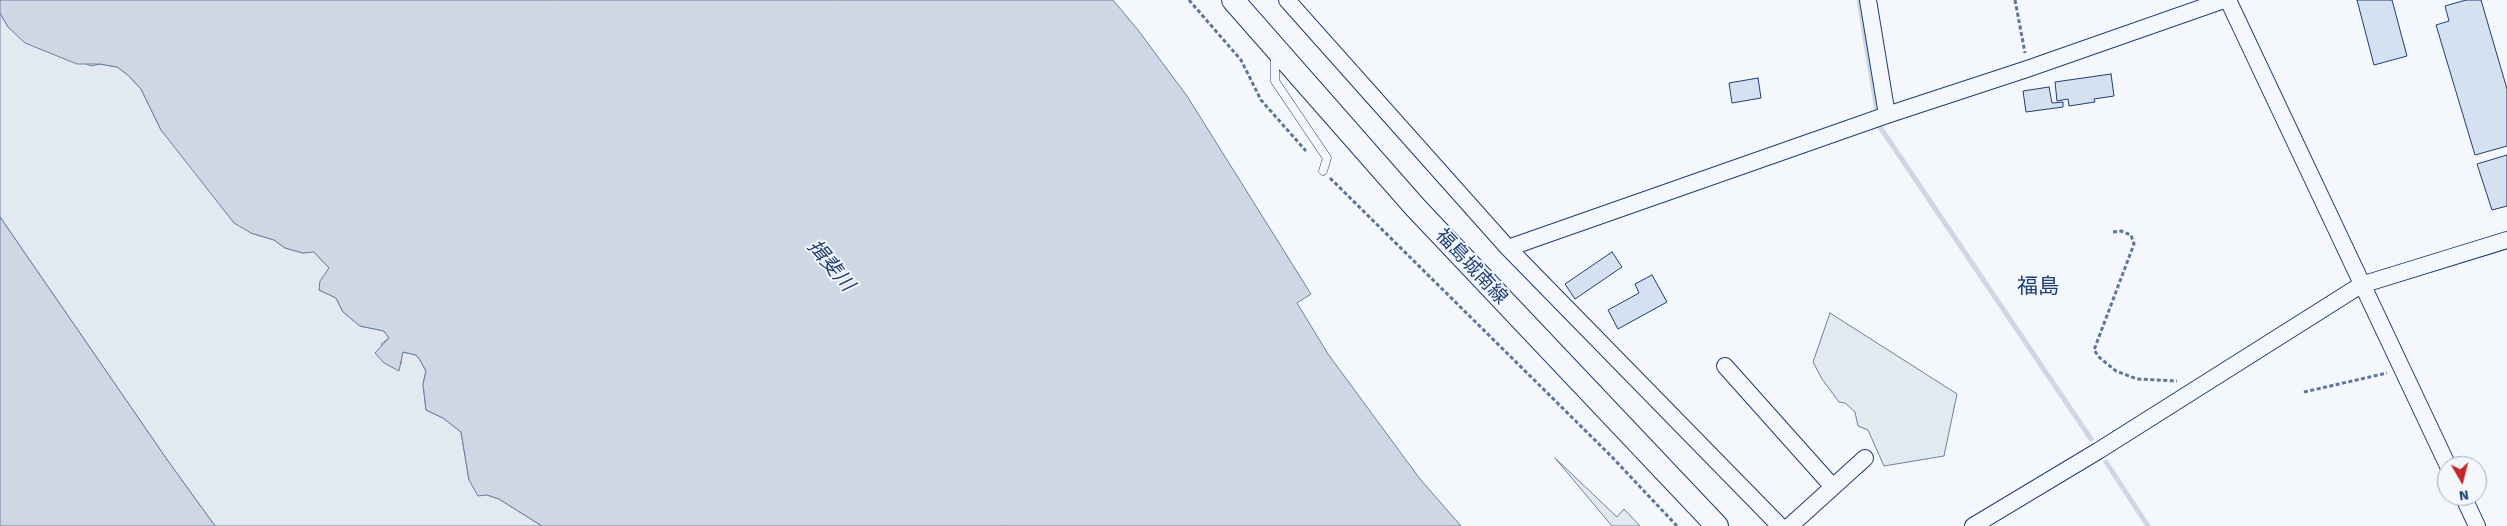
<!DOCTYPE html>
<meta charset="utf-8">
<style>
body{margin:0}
#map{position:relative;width:2507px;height:526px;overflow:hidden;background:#f4f7fb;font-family:Signika,sans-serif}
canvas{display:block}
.north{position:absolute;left:2437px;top:456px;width:50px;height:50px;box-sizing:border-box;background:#f4f7fb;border:1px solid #9eadc5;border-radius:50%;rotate:172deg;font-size:14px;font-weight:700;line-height:20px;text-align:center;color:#1d3f73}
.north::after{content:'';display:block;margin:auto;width:18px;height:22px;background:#c62828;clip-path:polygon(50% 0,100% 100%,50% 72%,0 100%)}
</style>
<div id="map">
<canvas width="2507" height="526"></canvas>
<div class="north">N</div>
</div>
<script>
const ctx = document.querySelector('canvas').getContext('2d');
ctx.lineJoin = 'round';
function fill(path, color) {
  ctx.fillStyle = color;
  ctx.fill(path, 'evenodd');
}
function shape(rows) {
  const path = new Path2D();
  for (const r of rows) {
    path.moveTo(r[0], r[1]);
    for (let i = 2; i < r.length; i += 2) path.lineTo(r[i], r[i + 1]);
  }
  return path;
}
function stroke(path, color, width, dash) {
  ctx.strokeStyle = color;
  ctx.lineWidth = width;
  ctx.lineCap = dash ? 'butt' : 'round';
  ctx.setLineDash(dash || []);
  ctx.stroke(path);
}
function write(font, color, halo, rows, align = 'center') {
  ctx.font = font + ' Signika,"Noto Sans JP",sans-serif';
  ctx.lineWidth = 4;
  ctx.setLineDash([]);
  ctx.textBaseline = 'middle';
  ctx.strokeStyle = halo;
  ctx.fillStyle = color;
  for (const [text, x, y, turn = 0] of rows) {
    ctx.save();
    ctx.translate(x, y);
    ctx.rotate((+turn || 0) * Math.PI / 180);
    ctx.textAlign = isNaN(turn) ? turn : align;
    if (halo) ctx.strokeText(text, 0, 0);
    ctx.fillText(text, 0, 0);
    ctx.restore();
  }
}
const green = shape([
 [0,13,8,27,91,66,100,64,117,67,128,75,141,89,161,130,251,233,274,240,285,248,303,253,313,251,329,268,319,290,336,298,343,312,360,326,384,331,389,338,381,344,401,364,402,352,416,355,420,360,426,371,423,384,426,410,443,418,461,432,469,480,487,495,499,499,542,526,215,526,168,461,0,217,0,13],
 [1830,313,1957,394,1944,456,1884,466,1868,430,1858,426,1855,412,1845,403,1839,402,1822,379,1813,362,1830,313],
 [1555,458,1617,517,1624,509,1640,526,1612,526,1555,458]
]);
fill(green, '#e3e9f0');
stroke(green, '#687fa3', 1);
const water = shape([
 [0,0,1113,0,1138,30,1187,96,1311,294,1297,303,1328,354,1420,479,1461,526,542,526,499,499,487,495,478,496,469,480,461,432,443,418,426,410,423,384,426,371,420,360,416,355,403,352,399,371,384,363,375,353,389,338,384,331,360,326,343,312,336,298,319,290,320,281,329,268,314,252,303,253,285,248,274,240,251,233,234,223,161,130,141,89,128,75,117,67,100,64,77,64,25,43,8,27,0,13,0,0],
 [0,217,168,461,215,526,0,526,0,217]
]);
fill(water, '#cfd7e4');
stroke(water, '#687fa3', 1);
stroke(shape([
 [1859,0,1877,111],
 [1880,127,2091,439],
 [2106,462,2148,526]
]), '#cfd7e4', 5);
const building = shape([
 [2357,0,2392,0,2407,56,2374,65,2357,0],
 [2466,0,2481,0,2507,89,2507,146,2475,155,2436,25,2449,21,2445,6,2466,0],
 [2111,74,2114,96,2094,99,2095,102,2069,106,2068,99,2057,101,2055,82,2111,74],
 [1758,78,1761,98,1732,103,1729,83,1758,78],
 [2049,87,2052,103,2063,102,2063,107,2026,112,2023,91,2049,87],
 [2507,155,2507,206,2492,210,2477,164,2507,155],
 [1612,252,1622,267,1575,299,1565,284,1612,252],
 [1652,275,1667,302,1618,329,1608,310,1639,293,1635,284,1652,275]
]);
fill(building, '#d5e0f0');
stroke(building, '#1d3f73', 1);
const service = shape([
 [1275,56,1275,81,1327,158,1323,171]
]);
const minor = shape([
 [1287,0,1508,248,1780,526],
 [1868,0,1887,115],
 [2228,0,2448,466],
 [1508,248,1887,115,2027,69,2224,0],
 [1725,366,1833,487],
 [2463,496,2477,526],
 [1790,526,1865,458],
 [1973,526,2098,451,2361,285,2507,240]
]);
const secondary = shape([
 [1233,0,1415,207,1717,526]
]);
stroke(service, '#1d3f73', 9);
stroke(minor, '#1d3f73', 18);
stroke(secondary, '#1d3f73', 24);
stroke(shape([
 [1189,0,1241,60,1261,100,1306,151],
 [2015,0,2025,53],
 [1330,178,1611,456,1677,526],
 [2113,232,2121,231,2131,235,2134,244,2094,350,2100,358,2116,371,2137,379,2177,381],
 [2304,392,2387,373]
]), '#5e769c', 3, [4, 2.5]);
stroke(service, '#f4f7fb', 8);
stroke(minor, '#f4f7fb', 16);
stroke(secondary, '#f4f7fb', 22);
write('19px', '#1d3f73', '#f4f7fb', [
 ["福島城南線",1471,267,47]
]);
write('italic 20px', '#1d3f73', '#f4f7fb', [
 ["揖斐川",830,266,50]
]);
write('21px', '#1d3f73', '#f4f7fb', [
 ["福島",2038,287]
]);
</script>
